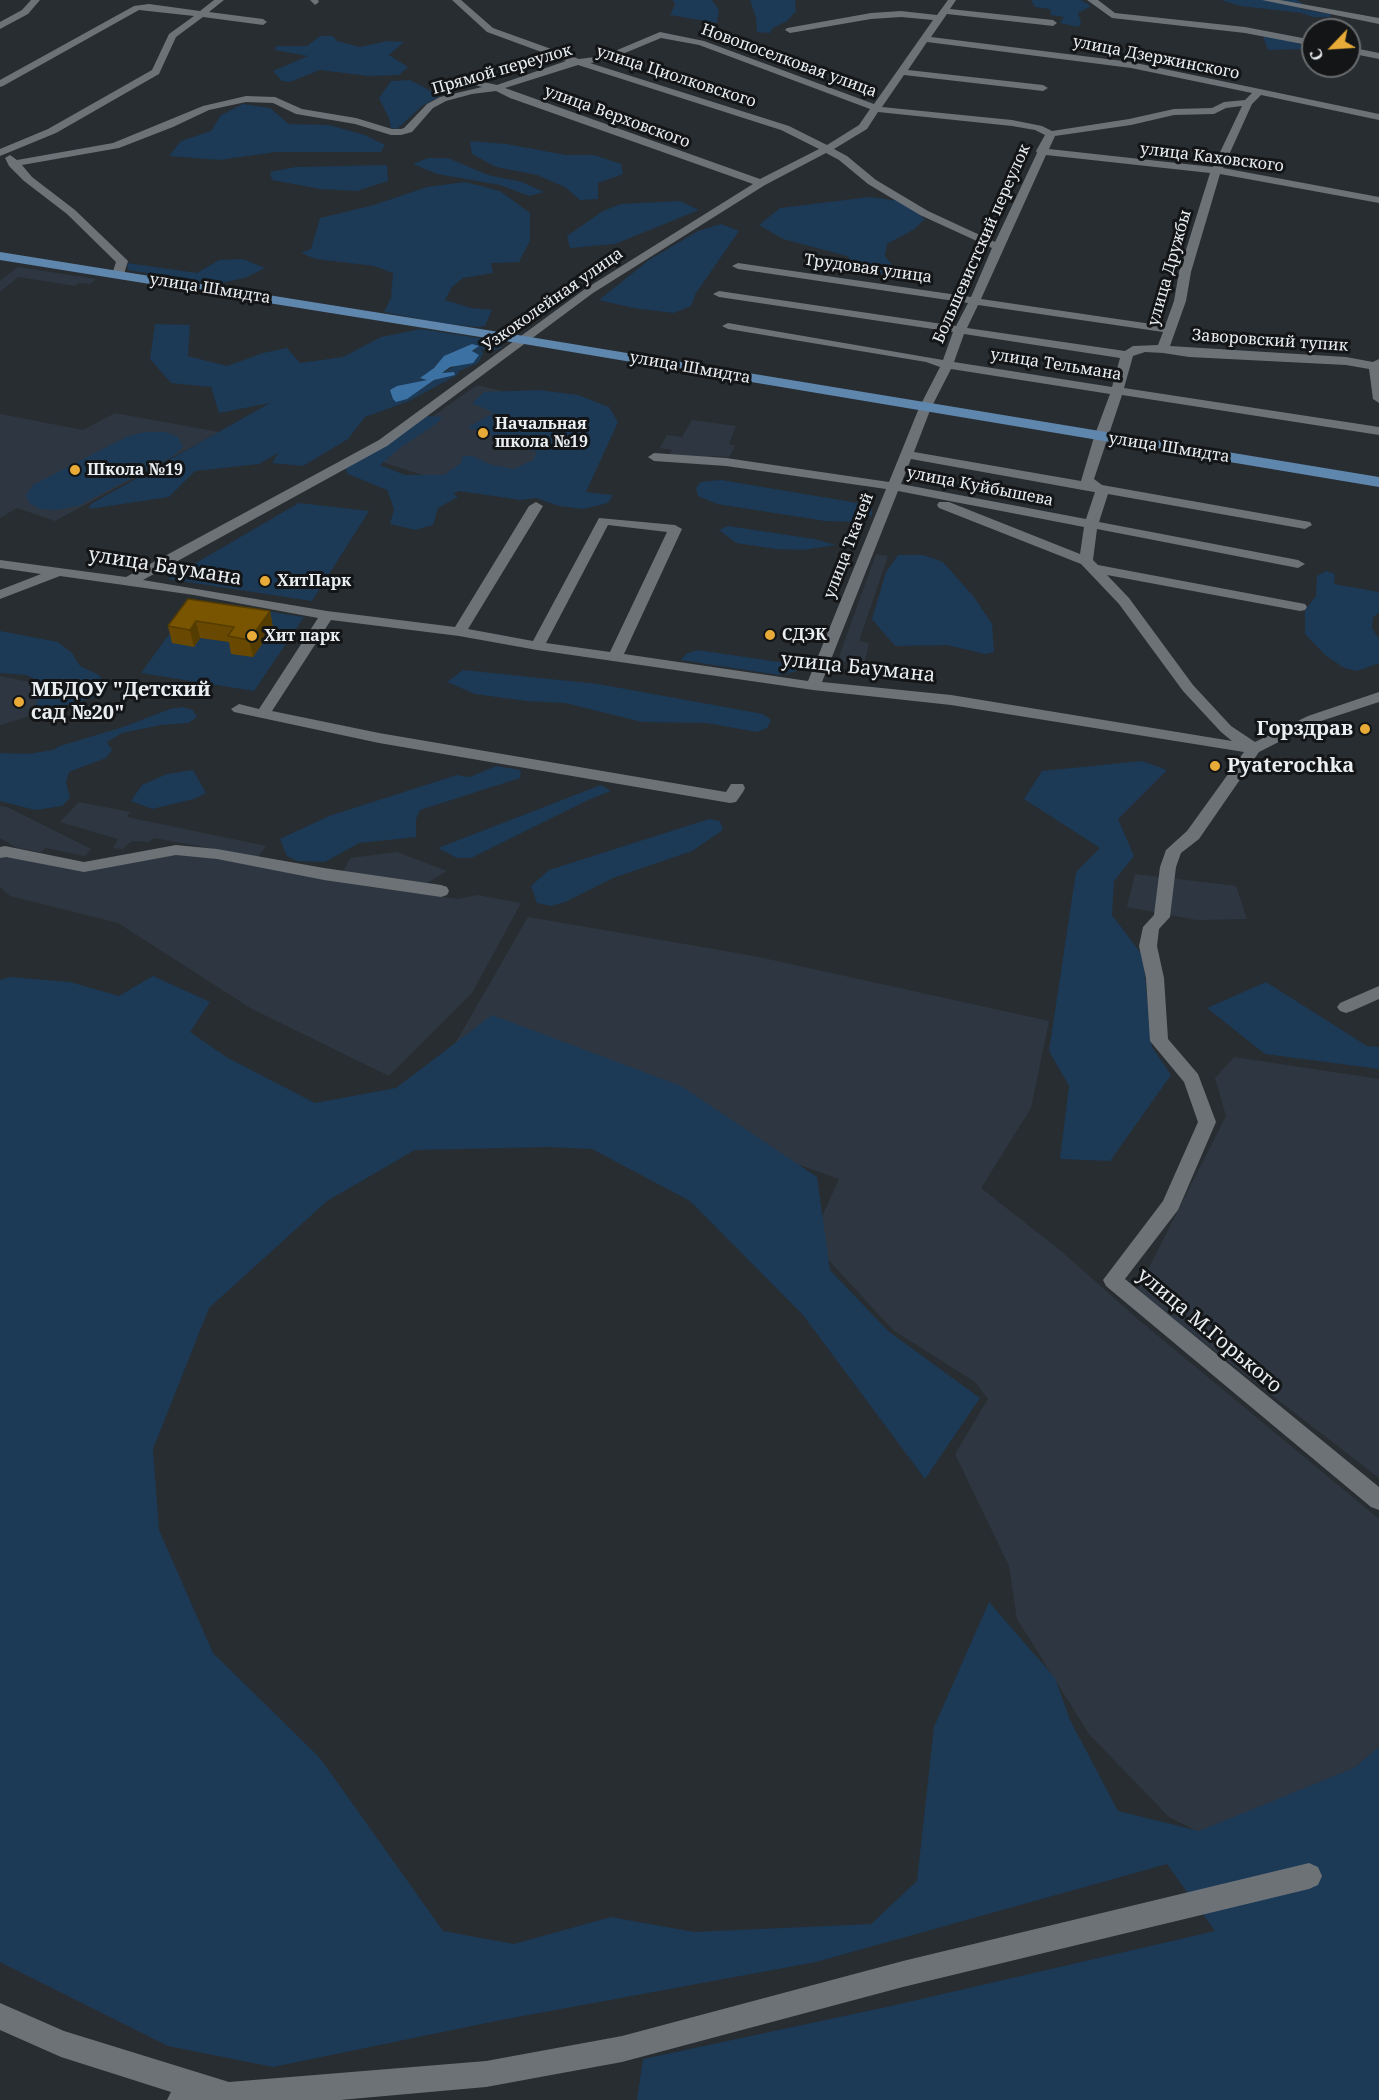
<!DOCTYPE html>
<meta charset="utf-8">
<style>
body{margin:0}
#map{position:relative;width:1379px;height:2100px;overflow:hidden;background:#282d31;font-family:"Noto Serif",serif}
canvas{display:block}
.north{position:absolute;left:1301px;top:18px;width:60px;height:60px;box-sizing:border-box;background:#131517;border:2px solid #696c6e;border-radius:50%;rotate:245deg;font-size:16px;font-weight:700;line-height:24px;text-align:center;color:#ebeef1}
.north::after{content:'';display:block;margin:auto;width:21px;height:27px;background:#e8ab37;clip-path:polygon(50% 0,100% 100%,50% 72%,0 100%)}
</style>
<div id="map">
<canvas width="1379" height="2100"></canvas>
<div class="north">С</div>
</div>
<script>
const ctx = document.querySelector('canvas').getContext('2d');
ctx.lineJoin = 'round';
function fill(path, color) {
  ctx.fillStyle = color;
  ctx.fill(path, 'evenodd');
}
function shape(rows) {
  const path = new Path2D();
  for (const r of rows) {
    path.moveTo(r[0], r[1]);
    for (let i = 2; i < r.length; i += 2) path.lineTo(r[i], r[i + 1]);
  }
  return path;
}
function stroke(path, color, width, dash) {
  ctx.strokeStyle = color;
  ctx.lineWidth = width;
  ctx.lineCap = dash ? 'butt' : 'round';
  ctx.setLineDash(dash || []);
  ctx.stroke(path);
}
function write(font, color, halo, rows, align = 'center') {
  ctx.font = font + ' "Noto Serif",serif';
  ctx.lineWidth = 6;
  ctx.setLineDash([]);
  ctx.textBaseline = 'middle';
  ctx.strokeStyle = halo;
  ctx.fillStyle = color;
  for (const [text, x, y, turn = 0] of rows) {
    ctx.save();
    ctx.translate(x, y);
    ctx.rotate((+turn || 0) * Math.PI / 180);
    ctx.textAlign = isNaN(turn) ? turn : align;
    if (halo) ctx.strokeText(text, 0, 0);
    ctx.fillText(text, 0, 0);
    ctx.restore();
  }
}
fill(shape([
 [18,267,96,279,90,284,78,283,75,286,18,277,0,292,0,281],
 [477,385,574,408,517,498,461,487,372,459],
 [115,413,219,432,55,521,17,508,0,518,0,414,83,430],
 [692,420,736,426,729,444,735,446,729,457,712,456,709,462,668,456,672,450,660,448,667,435,682,437],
 [876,554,888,556,859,641,869,643,865,661,845,661,842,668,835,668],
 [0,676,49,686,27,717,0,725],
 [79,802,130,812,127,817,266,846,258,857,154,838,149,842,132,841,123,849,113,848,118,839,60,822],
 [0,806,7,807,91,849,85,856,46,848,40,852,15,847,0,838],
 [154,849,266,867,370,887,458,899,477,895,521,903,472,993,389,1076,252,1009,118,923,10,896,0,887,0,857,12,855,84,865],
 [397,852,447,871,427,883,343,872,350,858],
 [1135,874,1236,886,1247,919,1196,920,1127,907],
 [528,917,754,956,1049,1021,1031,1108,981,1188,1061,1251,1140,1321,1379,1519,1379,1747,1354,1768,1199,1832,1169,1817,1089,1734,1017,1619,1009,1566,955,1454,988,1399,975,1382,893,1330,811,1241,839,1179,456,1042],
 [1234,1057,1379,1079,1379,1478,1137,1291,1226,1116,1215,1078]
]), '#2e3741');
fill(shape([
 [673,0,712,0,719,10,717,23,670,15,675,5],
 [750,0,795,0,796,11,787,21,773,28,770,33,757,32,756,18],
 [1031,0,1081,0,1091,6,1078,13,1081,22,1079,27,1060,23,1064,17,1051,15,1050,9,1035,7],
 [1221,0,1296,0,1302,3,1301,9,1331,14,1330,17,1313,17,1302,13,1240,6],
 [320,36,333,36,337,41,360,47,388,41,404,42,389,55,408,67,399,75,368,76,320,70,290,82,282,81,273,71,308,56,275,50,276,46,307,46],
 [1269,36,1298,43,1305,49,1268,50,1263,37],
 [410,80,440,96,422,106,397,129,391,128,389,118,379,98,391,81],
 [243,104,270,108,289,124,329,125,365,135,385,145,381,152,276,152,219,160,169,156,181,141,211,131,221,115],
 [470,141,506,144,566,155,594,155,621,164,623,174,598,183,598,199,580,200,565,187,537,175,496,167,472,154],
 [428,158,448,158,488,175,522,182,544,192,529,196,500,185,437,174,413,164],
 [387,165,388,181,357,191,320,189,272,180,270,172,296,167],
 [465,182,500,191,530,213,530,241,519,262,491,263,493,273,463,278,452,287,445,300,471,308,492,310,485,326,477,327,441,323,384,312,391,298,393,273,374,266,316,259,301,253,311,249,320,218,374,205,427,187],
 [870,197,900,201,925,219,913,230,887,244,885,256,895,269,889,276,859,269,847,256,783,239,759,225,780,208],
 [680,201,699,210,615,244,570,248,567,236,603,211,621,204],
 [721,224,739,231,696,293,691,306,674,313,633,308,599,300,649,260,698,231],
 [243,259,265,268,245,278,216,284,128,270,127,263,197,273,219,260],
 [155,324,190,325,188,356,227,366,263,353,287,348,300,363,343,357,381,337,421,329,498,341,502,348,491,351,482,349,483,354,478,363,459,371,457,375,409,401,365,417,348,439,303,466,272,463,278,453,259,464,195,471,169,497,89,509,91,504,270,403,219,413,211,387,171,383,150,359],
 [477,348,459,364,442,373,454,372,454,375,434,380,419,391,407,385,428,380,427,375,443,358],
 [539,390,578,395,609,407,618,422,586,492,613,495,608,503,583,509,559,506,536,498,521,500,459,491,453,494,458,497,438,508,433,525,415,530,390,524,394,509,387,490,348,474,345,468,426,416,442,417,436,424,401,447,380,465,405,475,444,475,461,463,463,456,472,456,492,465,514,469,533,460,537,452,468,427,494,413,472,403,484,392],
 [145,432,165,432,178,437,183,447,172,457,78,506,55,510,40,509,30,504,26,495,33,485,128,436],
 [721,480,864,504,872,508,872,515,855,522,825,521,717,504,698,496,696,488,701,482],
 [299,503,369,511,312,601,168,579],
 [728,526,814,539,836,545,803,550,776,549,736,543,719,530],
 [898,555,923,555,943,562,974,597,992,624,994,652,985,654,947,645,896,646,887,637,872,619,886,572],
 [1326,571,1335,574,1334,584,1379,592,1379,613,1373,617,1372,628,1379,639,1379,663,1377,664,1357,671,1344,668,1325,655,1305,634,1305,610,1316,596,1317,576],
 [194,600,304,617,254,691,141,673],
 [0,631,58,642,72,653,80,666,99,675,107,688,100,696,48,710,35,710,39,694,35,679,26,675,0,673],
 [697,650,793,664,797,671,779,675,681,660,686,654],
 [463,670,598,684,763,714,771,720,767,728,757,732,707,723,642,722,565,703,526,701,475,694,447,682],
 [183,707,193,710,197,717,188,723,161,725,122,733,107,742,112,750,106,758,69,772,66,782,70,798,62,806,35,810,0,801,0,753,27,754,53,750,60,746,123,727,170,709],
 [1142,761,1167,770,1118,819,1134,856,1114,881,1112,915,1143,956,1152,1047,1171,1075,1110,1161,1060,1159,1069,1086,1049,1051,1076,872,1100,848,1024,799,1042,771],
 [496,766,521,770,520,778,420,810,416,819,416,837,359,843,325,862,297,861,287,856,280,839,329,816,457,775,470,777],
 [193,770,206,793,194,799,152,809,131,801,142,785,167,774],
 [601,785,611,791,588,800,471,858,457,858,438,848],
 [709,819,720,821,723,830,692,851,613,878,565,902,551,906,537,903,531,886,549,870],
 [153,976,210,1002,190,1032,228,1058,315,1103,396,1088,492,1015,681,1086,817,1177,830,1270,888,1331,980,1398,925,1479,803,1315,690,1201,592,1149,548,1147,415,1150,327,1201,209,1308,153,1449,159,1530,213,1653,320,1758,443,1931,514,1944,611,1917,694,1932,871,1924,917,1881,934,1727,989,1602,1055,1678,1070,1720,1118,1811,1199,1831,1354,1768,1379,1747,1379,2100,637,2100,643,2059,891,2006,1215,1931,1167,1864,816,1962,496,2021,273,2067,168,2046,0,1962,0,980,10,977,70,982,119,996],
 [1266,982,1367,1046,1379,1047,1379,1069,1265,1054,1207,1008]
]), '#1c3956');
fill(shape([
 [472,344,479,346,472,351,479,355,473,363,450,367,442,373,454,372,455,375,434,380,407,399,396,402,393,399,390,390,397,386,427,380,420,378,434,368,444,356]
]), '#3c71a4');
fill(shape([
 [31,0,40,0,28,14,0,29,0,22,22,10,31,0],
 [214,0,224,0,209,12,263,19,267,22,263,25,203,17,176,37,159,74,56,133,0,156,0,149,48,129,152,70,169,34,194,16,139,10,3,86,0,87,0,80,134,6,149,4,200,11,214,0],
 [310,0,318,0,319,2,315,5,310,0],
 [452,0,461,0,493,28,579,59,603,56,660,32,704,41,874,104,933,20,901,17,871,19,790,33,785,30,787,28,871,13,901,11,937,15,948,0,956,0,950,9,1053,20,1057,23,1053,26,947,14,931,37,1131,62,1379,114,1379,120,1261,95,1252,104,1223,168,1379,197,1379,203,1220,174,1191,272,1186,301,1170,346,1346,357,1373,362,1379,359,1379,403,1373,399,1369,369,1346,365,1189,357,1163,353,1145,352,1133,356,1124,388,1379,427,1379,435,1122,395,1094,479,1102,485,1310,522,1312,525,1305,529,1108,494,1099,522,1298,560,1305,564,1298,568,1097,529,1093,560,1098,565,1305,604,1307,607,1305,610,1300,611,1107,575,1129,598,1193,685,1231,726,1255,742,1308,716,1379,692,1379,702,1318,722,1259,752,1199,839,1181,853,1176,867,1170,917,1159,929,1157,946,1164,978,1168,1039,1198,1074,1216,1122,1178,1210,1125,1279,1379,1487,1379,1510,1371,1507,1106,1286,1103,1280,1163,1201,1198,1122,1184,1082,1150,1041,1146,978,1139,946,1143,927,1154,915,1160,867,1166,850,1187,831,1244,752,951,705,813,690,537,650,459,636,331,620,272,711,379,733,726,792,731,784,743,784,745,788,743,792,736,802,730,803,379,743,234,712,231,709,239,704,259,709,318,618,194,595,60,576,0,599,0,590,41,574,0,568,0,560,126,577,379,440,585,289,753,184,510,98,496,91,472,94,446,101,433,108,412,132,401,135,391,135,355,124,296,114,273,103,246,102,209,110,173,127,119,148,22,165,32,177,75,210,126,259,128,261,124,274,118,277,112,274,116,262,67,214,24,181,9,166,5,158,10,155,17,160,113,143,203,106,246,96,275,97,302,109,356,118,392,129,401,129,404,128,427,104,440,97,482,87,461,81,461,77,497,85,566,61,487,32,452,0],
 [661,38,699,45,870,109,859,125,827,145,789,126,590,63,608,60,661,38],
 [927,42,1131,68,1252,93,1245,100,1224,102,1212,108,1174,109,1129,119,1052,131,1042,126,1012,120,882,107,904,75,1043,91,1048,88,1043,85,908,70,927,42],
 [578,65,781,130,819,149,760,179,505,88,578,65],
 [1242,106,1213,167,1049,149,1055,136,1131,125,1174,115,1214,114,1226,108,1242,106],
 [878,112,1012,126,1035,130,1045,135,1036,151,1037,153,995,242,928,211,876,180,847,156,834,149,867,129,878,112],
 [826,153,839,160,868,184,920,215,992,248,971,297,738,263,732,266,738,269,968,303,956,326,719,291,713,294,719,297,953,332,943,360,728,323,722,326,728,329,926,362,940,367,919,408,889,482,726,458,654,453,648,457,654,461,726,466,886,489,808,681,624,654,682,529,675,525,599,518,533,641,468,629,543,506,536,502,529,506,455,627,327,611,143,580,387,446,593,293,765,185,826,153],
 [1046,155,1210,173,1179,272,1174,301,1165,326,981,299,1046,155],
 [978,305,1163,332,1158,345,1133,346,1125,351,967,328,978,305],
 [964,334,1120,358,1112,387,954,362,964,334],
 [951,369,1110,394,1094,437,1081,481,914,452,931,408,951,369],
 [911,459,1094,492,1095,492,1086,519,901,484,911,459],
 [898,491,1084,527,1080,554,949,502,939,502,937,505,939,508,1081,564,1119,604,1183,691,1221,732,1232,741,951,695,822,682,898,491],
 [608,525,667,532,610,652,546,643,608,525],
 [1087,0,1098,0,1115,13,1245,27,1313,40,1313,46,1245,33,1112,18,1087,0],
 [1262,0,1280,0,1379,18,1379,24,1262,0],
 [1349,47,1379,53,1379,59,1349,53,1349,47],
 [176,845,217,849,324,868,441,885,447,887,449,891,447,895,441,897,324,880,217,859,176,855,84,872,6,857,0,858,0,847,5,846,84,862,176,845],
 [1379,986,1379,999,1352,1011,1346,1013,1340,1011,1337,1007,1340,1003,1379,986],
 [1309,1863,1318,1867,1322,1876,1318,1885,1309,1889,903,1987,622,2062,486,2087,340,2100,167,2100,171,2092,61,2057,0,2030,0,2003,64,2031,229,2082,486,2061,622,2036,903,1961,1309,1863]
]), '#6d7277');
fill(shape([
 [0,252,524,336,1379,477,1379,487,524,344,0,260,0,252]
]), '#5f86ad');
fill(shape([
 [188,599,270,611,273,628,253,657,231,654,229,642,200,638,194,647,172,643,168,626]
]), '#694901');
fill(shape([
 [270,611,273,628,253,657,249,640],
 [196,621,200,638,194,647,190,630]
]), '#553c01');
const building = shape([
 [188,599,270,611,249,640,228,636,234,627,196,621,190,630,168,626,188,599]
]);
fill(building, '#7a5501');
stroke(building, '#553c01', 1.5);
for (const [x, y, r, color] of [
 [483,433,6,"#e8ab37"],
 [75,470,6,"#e8ab37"],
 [265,581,6,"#e8ab37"],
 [770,635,6,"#e8ab37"],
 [252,636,6,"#e8ab37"],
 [19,702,6,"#e8ab37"],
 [1365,729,6,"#e8ab37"],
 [1215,766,6,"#e8ab37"]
]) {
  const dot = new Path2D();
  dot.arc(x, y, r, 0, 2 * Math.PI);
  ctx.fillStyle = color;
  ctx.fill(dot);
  stroke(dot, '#131517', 2);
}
write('16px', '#ebeef1', '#131517', [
 ["улица Дзержинского",1156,58,11],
 ["Новопоселковая улица",789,61,20],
 ["Прямой переулок",502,70,-16],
 ["улица Циолковского",676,77,18],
 ["улица Верховского",617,117,20],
 ["улица Каховского",1212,158,7],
 ["Большевистский переулок",982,244,-66],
 ["улица Дружбы",1170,268,-74],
 ["Трудовая улица",868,269,8],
 ["улица Шмидта",210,289,9],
 ["Узкоколейная улица",553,300,-35],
 ["Заворовский тупик",1270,341,4],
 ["улица Тельмана",1056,365,9],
 ["улица Шмидта",690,368,10],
 ["улица Шмидта",1169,448,9],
 ["улица Куйбышева",980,487,11],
 ["улица Ткачей",849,546,-69]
]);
write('bold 16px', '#ebeef1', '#131517', [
 ["Начальная",495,424],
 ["школа №19",495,442],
 ["Школа №19",87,470],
 ["ХитПарк",277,581],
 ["СДЭК",782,635],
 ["Хит парк",264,636]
], 'left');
write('20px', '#ebeef1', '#131517', [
 ["улица Баумана",165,567,9],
 ["улица Баумана",858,668,6],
 ["улица М.Горького",1209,1331,40]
]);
write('bold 20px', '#ebeef1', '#131517', [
 ["МБДОУ \"Детский",31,690],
 ["сад №20\"",31,713],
 ["Горздрав",1353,729,"right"],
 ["Pyaterochka",1227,766]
], 'left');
</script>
